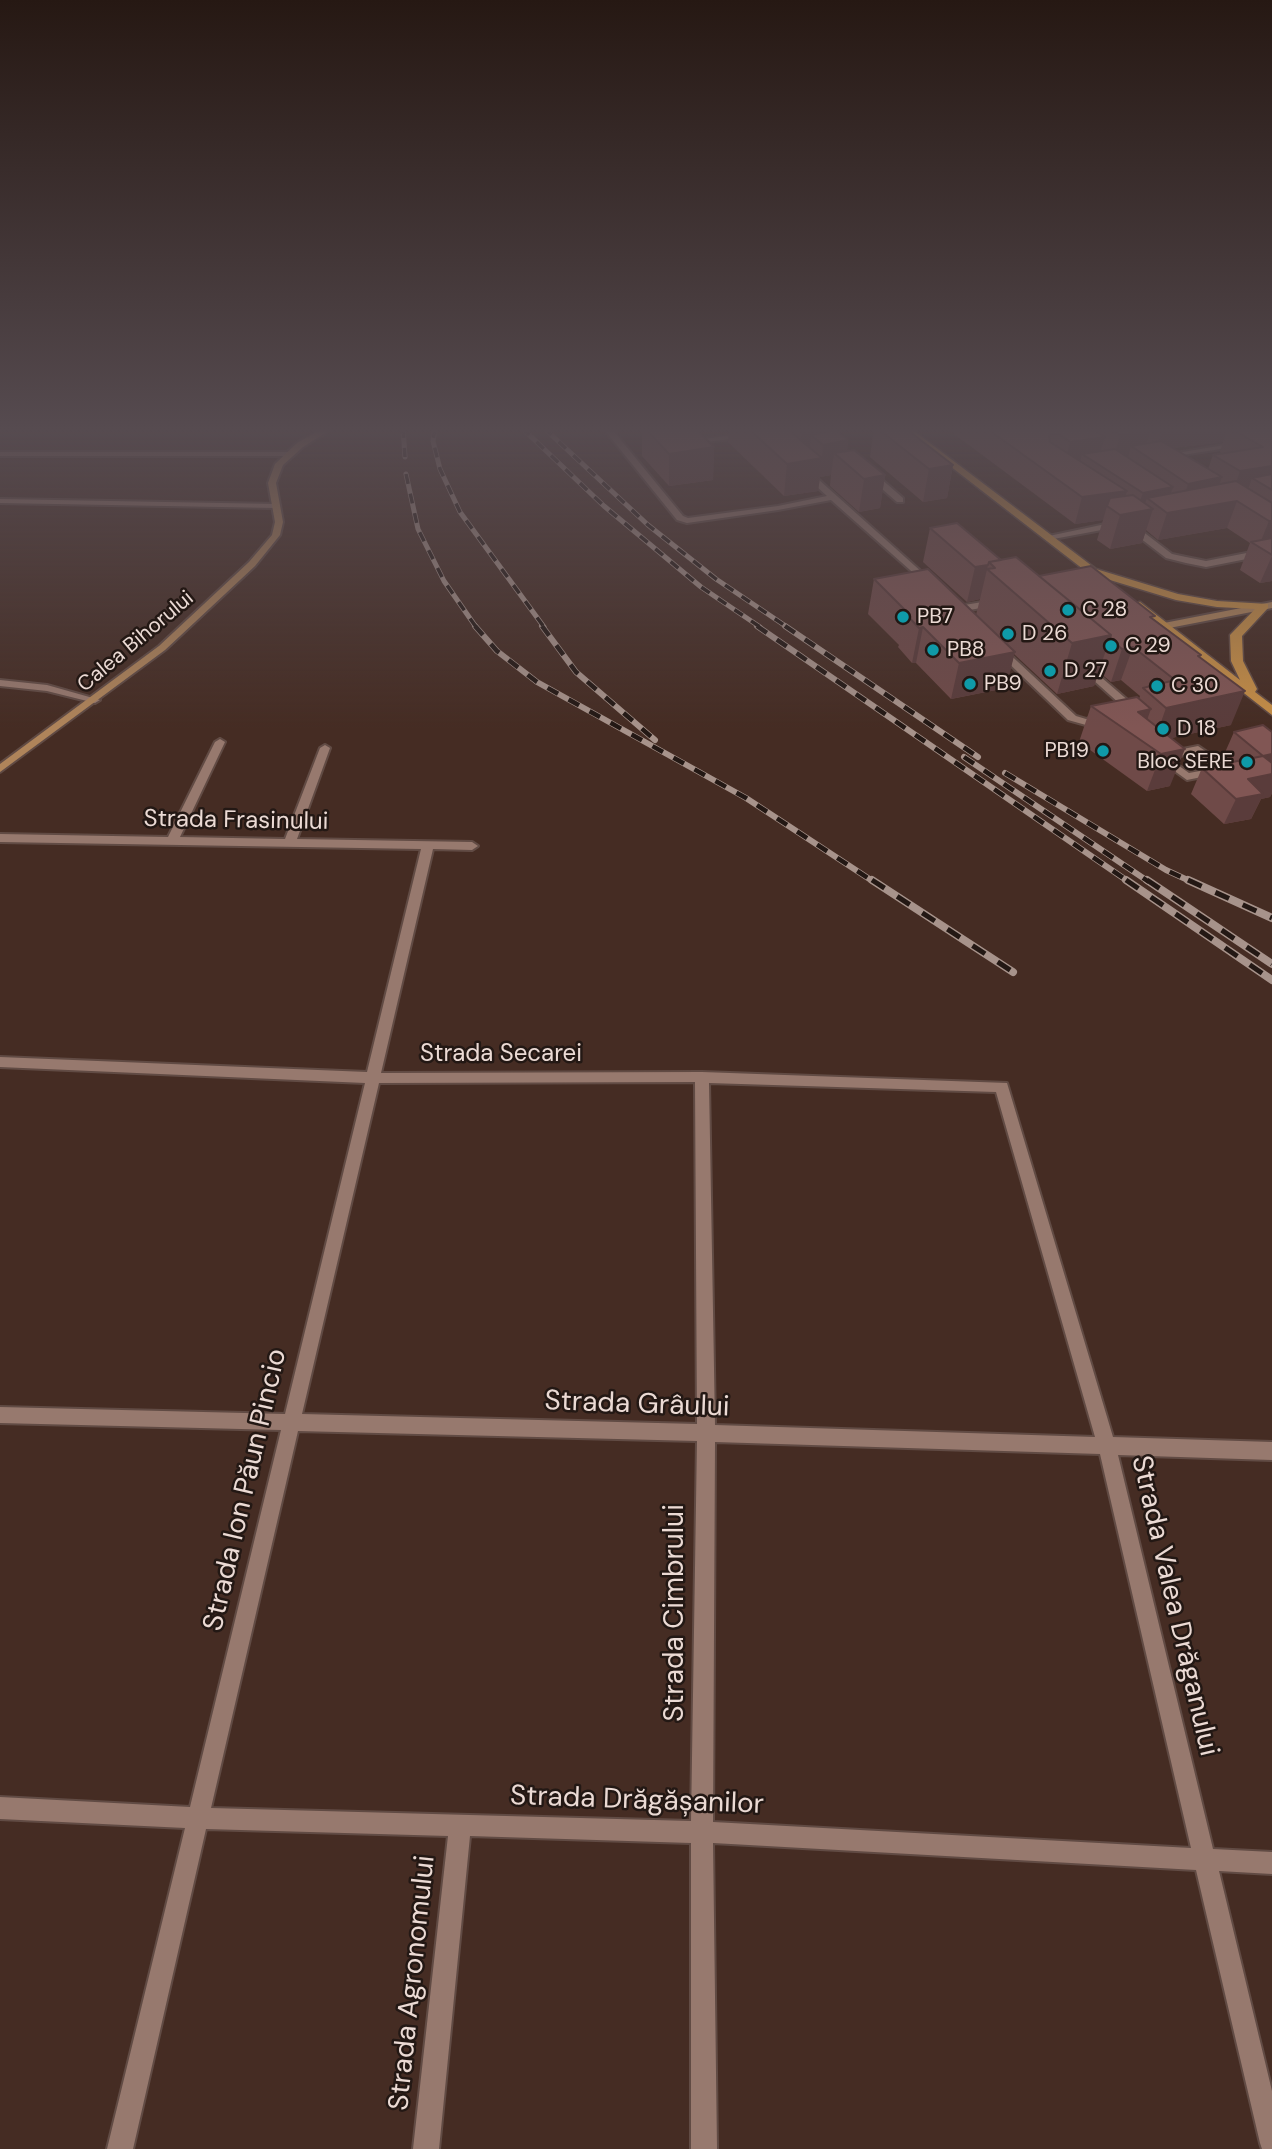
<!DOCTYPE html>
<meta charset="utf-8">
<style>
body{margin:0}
canvas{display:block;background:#452c23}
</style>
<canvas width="1272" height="2149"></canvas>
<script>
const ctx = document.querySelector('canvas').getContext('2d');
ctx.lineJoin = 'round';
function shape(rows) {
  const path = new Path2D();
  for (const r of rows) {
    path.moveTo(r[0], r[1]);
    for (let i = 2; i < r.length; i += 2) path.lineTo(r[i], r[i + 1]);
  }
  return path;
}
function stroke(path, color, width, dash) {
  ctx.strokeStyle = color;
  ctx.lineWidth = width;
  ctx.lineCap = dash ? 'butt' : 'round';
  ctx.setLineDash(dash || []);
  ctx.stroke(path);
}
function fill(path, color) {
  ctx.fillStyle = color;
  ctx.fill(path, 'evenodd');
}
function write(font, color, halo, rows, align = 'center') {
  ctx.font = font + ' "DM Sans",sans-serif';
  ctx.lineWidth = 5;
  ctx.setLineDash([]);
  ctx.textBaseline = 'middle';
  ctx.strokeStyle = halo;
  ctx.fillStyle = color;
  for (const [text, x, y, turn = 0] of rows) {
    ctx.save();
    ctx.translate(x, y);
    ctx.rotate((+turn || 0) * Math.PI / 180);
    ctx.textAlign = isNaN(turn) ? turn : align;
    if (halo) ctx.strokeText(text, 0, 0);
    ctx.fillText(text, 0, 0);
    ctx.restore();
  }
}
const minor = shape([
 [603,428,611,428,683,516,688,518,778,506,827,496,802,473,809,471,934,583,927,585,831,500,778,510,687,523,677,520,603,428],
 [745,433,748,433,748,437,689,444,685,442,745,433],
 [1272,437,1272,441,1163,458,1159,456,1272,437],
 [0,452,289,452,293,454,289,456,0,456,0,452],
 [866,471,872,471,903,498,903,502,897,502,866,475,866,471],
 [0,499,276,504,280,506,276,508,0,503,0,499],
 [1120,521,1123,522,1123,526,1048,540,1044,537,1120,521],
 [1127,524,1133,524,1172,554,1186,557,1206,561,1272,548,1272,554,1206,567,1186,563,1166,558,1127,528,1127,524],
 [995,600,998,601,998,605,958,612,953,609,958,606,995,600],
 [997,648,1003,648,1076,716,1086,719,1102,716,1107,719,1086,725,1068,720,997,652,997,648],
 [1081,665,1087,665,1138,709,1138,713,1130,713,1081,669,1081,665],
 [0,680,47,685,100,700,95,703,47,691,0,686,0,680],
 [220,739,225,742,180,837,285,839,320,748,325,745,330,748,297,839,472,842,478,846,472,850,433,849,381,1073,702,1072,1007,1083,1113,1437,1272,1442,1272,1460,1118,1455,1213,1849,1272,1852,1272,1874,1219,1871,1272,2091,1272,2149,1262,2149,1260,2143,1196,1870,713,1843,717,2149,691,2149,691,1843,470,1836,439,2149,413,2149,448,1836,206,1829,133,2149,107,2149,185,1828,0,1819,0,1797,190,1807,281,1430,0,1423,0,1407,285,1414,365,1083,0,1067,0,1057,367,1072,421,849,0,842,0,834,168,837,215,742,220,739],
 [695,1082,697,1424,302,1414,379,1083,695,1082],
 [709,1083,996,1092,1095,1437,715,1425,709,1083],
 [298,1431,697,1441,691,1821,211,1808,298,1431],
 [715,1442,1100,1454,1191,1848,713,1822,715,1442],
 [1198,746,1226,765,1226,772,1187,780,1158,759,1163,753,1198,746],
 [1196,753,1216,768,1189,773,1168,758,1196,753]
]);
const secondary = shape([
 [324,428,333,428,303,447,283,465,276,483,283,522,280,535,255,566,165,650,0,772,0,764,159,646,249,562,272,535,275,522,268,483,275,464,297,443,324,428],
 [1272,602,1272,608,1164,629,1159,626,1164,623,1272,602]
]);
const primary = shape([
 [901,428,910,428,1096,569,1178,594,1217,601,1268,604,1268,608,1242,636,1243,661,1257,689,1255,692,1272,705,1272,715,1130,604,1140,602,1240,680,1231,661,1230,635,1255,609,1217,607,1176,600,1110,580,1109,583,1101,583,901,428]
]);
stroke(minor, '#614b44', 4);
stroke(secondary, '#614b44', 4);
stroke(primary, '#614b44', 3);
fill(minor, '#97796e');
fill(secondary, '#af845a');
fill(primary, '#c68e46');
const railFar2 = shape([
 [403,428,405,457],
 [435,428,433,441,440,469,460,512,544,627],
 [522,428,604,506,701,587,760,627],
 [544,428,648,525,716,579,787,627],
 [406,474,418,529,444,581,476,627]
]);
const railFar1 = shape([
 [475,626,497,651,537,682,746,798,874,882],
 [542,626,576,672,655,740],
 [757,626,1129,882],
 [785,626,978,757],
 [964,757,1149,882],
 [1005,773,1166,870,1192,882]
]);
const rail = shape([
 [872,880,1013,972],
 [1126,880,1272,980],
 [1147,880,1272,964],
 [1188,880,1272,918]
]);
stroke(railFar2, '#a7938b', 5);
stroke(railFar1, '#a7938b', 6);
stroke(rail, '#a7938b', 8);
stroke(railFar2, '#231814', 3.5, [10]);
stroke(railFar1, '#231814', 4.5, [12]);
stroke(rail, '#231814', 5, [15]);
fill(shape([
 [642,428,695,428,714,447,713,480,669,486,642,456],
 [729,428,827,428,827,432,848,440,847,451,885,475,880,508,859,512,830,486,831,475,820,477,818,491,784,496,728,442],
 [874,428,905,428,953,465,947,498,923,502,870,457],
 [946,428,1272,428,1272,581,1260,583,1240,570,1250,543,1227,528,1158,540,1146,530,1142,543,1110,549,1097,540,1103,520,1075,524],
 [1223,442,1220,452,1221,453,1213,455,1208,469,1173,448],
 [930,528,1039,576,1154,619,1201,655,1200,657,1231,725,1171,738,1170,786,1147,791,1079,742,1091,706,1139,699,1140,696,1121,680,1111,682,1099,672,1094,686,1057,694,1014,654,1006,688,951,699,916,663,912,663,898,647,899,645,868,614,874,579,976,615,980,599,967,602,923,562],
 [1234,732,1272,732,1272,793,1270,797,1261,799,1251,819,1224,824,1191,794,1202,768,1229,763,1223,757]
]), '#6f4a48');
fill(shape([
 [802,428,827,428,825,445,848,440,845,463,834,453,831,475,820,477,818,491,784,496,787,464,822,458,823,445,811,435,809,457,799,458],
 [1163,428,1228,428,1223,442,1156,450],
 [1151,430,1143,454,1131,446,1128,458,1113,460,1120,435],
 [1105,437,1097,462,1082,454,1079,466,1064,468,1070,442],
 [714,447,713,480,669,486,669,454],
 [953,465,947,498,923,502,929,469],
 [1272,466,1272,490,1252,478,1246,495,1231,497,1240,471],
 [885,475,880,508,859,512,864,479],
 [1222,477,1214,500,1181,506,1188,484],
 [1173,487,1165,510,1147,498,1142,511,1153,509,1142,543,1110,549,1120,515,1136,512,1143,493],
 [1127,491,1120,515,1107,506,1103,520,1075,524,1082,497],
 [1237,501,1227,528,1158,540,1167,513],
 [1269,521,1272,521,1272,546,1258,548],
 [1272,555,1272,581,1260,583,1272,556],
 [988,565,980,599,967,602,975,567],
 [923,627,916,663,912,663,919,628],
 [1111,635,1094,686,1057,694,1072,643],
 [1133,647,1121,680,1111,682,1122,649],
 [1015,652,1006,688,951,699,959,663],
 [1245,691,1231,725,1154,742,1166,708],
 [1151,709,1140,739,1138,712],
 [1185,749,1170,786,1147,791,1161,754],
 [1272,754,1272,793,1270,797,1261,799,1251,819,1224,824,1236,799,1263,756]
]), '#5a3c3b');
const building = shape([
 [645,428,695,428,714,447,669,454,645,428],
 [748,428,786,428,822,458,787,464,748,428],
 [877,428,905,428,953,465,929,469,877,428],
 [986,428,1091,428,1105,437,1070,442,1059,434,1051,434,1049,436,1050,442,1127,491,1082,497,986,428],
 [1109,428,1147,428,1151,430,1120,435,1109,428],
 [1230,428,1272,428,1272,466,1240,471,1213,455,1263,447,1230,428],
 [836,430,848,440,823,445,811,435,836,430],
 [1161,441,1222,477,1188,484,1131,446,1161,441],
 [1115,449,1173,487,1143,493,1082,454,1115,449],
 [854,450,885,475,864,479,834,453,854,450],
 [1272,474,1272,490,1252,478,1272,474],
 [1236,481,1272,503,1272,521,1269,521,1237,501,1167,513,1147,498,1236,481],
 [1133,495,1153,509,1120,515,1107,506,1110,498,1133,495],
 [957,523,1001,560,989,562,988,565,975,567,930,528,957,523],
 [1272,538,1272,555,1251,542,1272,538],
 [1016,557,1111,635,1072,643,987,569,995,568,989,562,1016,557],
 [1091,566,1155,616,1150,617,1201,655,1198,656,1245,691,1166,708,1143,688,1175,680,1133,647,1122,649,1110,639,1111,635,1039,576,1091,566],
 [928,569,1015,652,959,663,923,627,919,628,904,612,907,612,874,579,928,569],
 [1137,697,1151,709,1138,712,1185,749,1161,754,1091,706,1137,697],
 [1263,725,1272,732,1272,754,1263,756,1234,732,1263,725],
 [1263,756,1272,763,1272,774,1248,779,1263,794,1236,799,1202,768,1263,756]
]);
fill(building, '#815654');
stroke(building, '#5a3c3b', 2);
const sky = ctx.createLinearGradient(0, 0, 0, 729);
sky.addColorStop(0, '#261813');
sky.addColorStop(0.59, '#564b50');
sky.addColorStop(1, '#564b5000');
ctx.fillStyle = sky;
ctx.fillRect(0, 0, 1272, 729);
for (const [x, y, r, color] of [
 [1068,610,7,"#0f9aa8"],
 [903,617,7,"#0f9aa8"],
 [1008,634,7,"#0f9aa8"],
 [1111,646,7,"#0f9aa8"],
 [933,650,7,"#0f9aa8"],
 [1050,671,7,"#0f9aa8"],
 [970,684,7,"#0f9aa8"],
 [1157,686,7,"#0f9aa8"],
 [1163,729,7,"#0f9aa8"],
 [1103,751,7,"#0f9aa8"],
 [1247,762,7,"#0f9aa8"]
]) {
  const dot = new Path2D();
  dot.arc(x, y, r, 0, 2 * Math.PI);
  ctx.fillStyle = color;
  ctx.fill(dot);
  stroke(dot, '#231814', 2.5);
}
write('21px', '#ebdad4', '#231814', [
 ["C 28",1082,610],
 ["PB7",917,617],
 ["D 26",1022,634],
 ["C 29",1125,646],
 ["PB8",947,650],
 ["D 27",1064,671],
 ["PB9",984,684],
 ["C 30",1171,686],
 ["D 18",1177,729],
 ["PB19",1089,751,"right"],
 ["Bloc SERE",1233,762,"right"]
], 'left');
write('21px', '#ebdad4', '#231814', [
 ["Calea Bihorului",136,642,-40]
]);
write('24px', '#ebdad4', '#231814', [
 ["Strada Frasinului",236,821,1],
 ["Strada Secarei",501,1055]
]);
write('28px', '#ebdad4', '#231814', [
 ["Strada Grâului",637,1405,2],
 ["Strada Ion Păun Pincio",246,1490,-77],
 ["Strada Valea Drăganului",1174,1606,77],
 ["Strada Cimbrului",676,1613,-90],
 ["Strada Drăgășanilor",637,1801,2],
 ["Strada Agronomului",413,1983,-84]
]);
</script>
